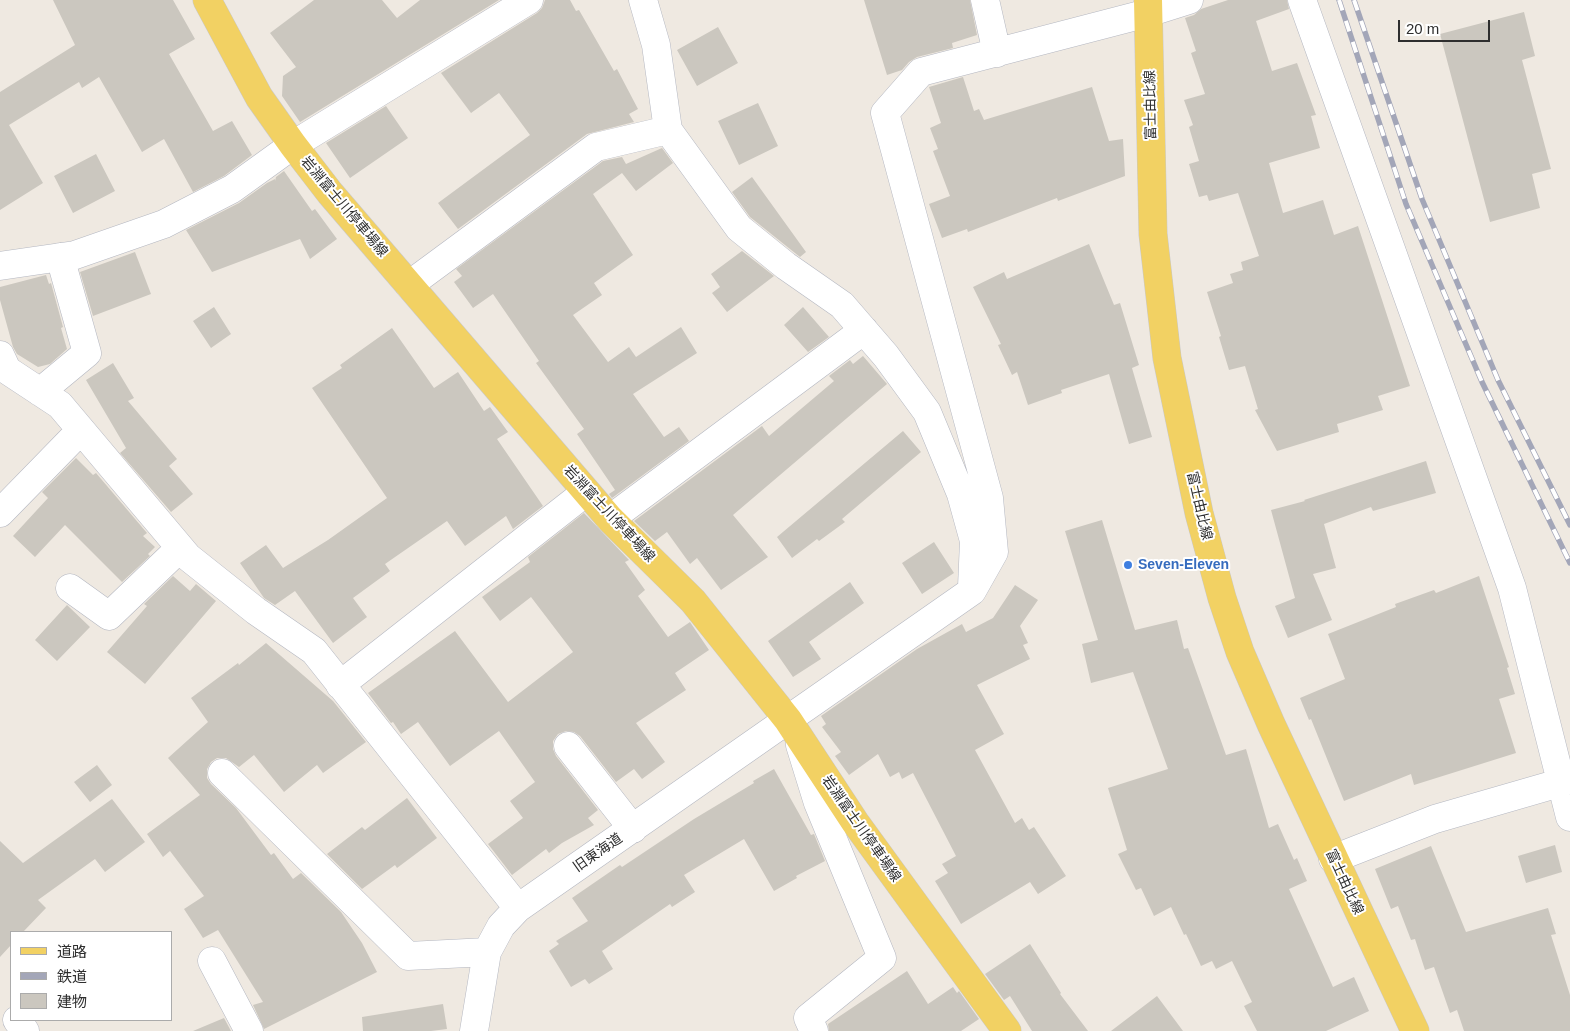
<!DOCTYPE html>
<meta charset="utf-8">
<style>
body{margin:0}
#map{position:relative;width:1570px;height:1031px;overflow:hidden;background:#efe9e1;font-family:Helvetica,"Noto Sans JP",sans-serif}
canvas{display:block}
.legend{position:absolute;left:10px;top:931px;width:162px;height:90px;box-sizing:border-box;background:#fff;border:1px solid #ababab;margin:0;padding:6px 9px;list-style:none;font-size:15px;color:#2e2e2e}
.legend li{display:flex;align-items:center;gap:10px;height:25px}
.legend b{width:25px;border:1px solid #ababab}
.scale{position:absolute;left:1398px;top:20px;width:92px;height:22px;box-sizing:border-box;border:2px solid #2e2e2e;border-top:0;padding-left:6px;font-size:15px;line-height:18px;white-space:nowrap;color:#2e2e2e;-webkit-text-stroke:4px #fff;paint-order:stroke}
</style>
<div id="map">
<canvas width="1570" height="1031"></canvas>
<ul class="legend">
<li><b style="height:6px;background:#f2d163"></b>道路</li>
<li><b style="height:6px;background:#a3a6b8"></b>鉄道</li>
<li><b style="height:14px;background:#cbc7bf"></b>建物</li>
</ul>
<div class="scale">20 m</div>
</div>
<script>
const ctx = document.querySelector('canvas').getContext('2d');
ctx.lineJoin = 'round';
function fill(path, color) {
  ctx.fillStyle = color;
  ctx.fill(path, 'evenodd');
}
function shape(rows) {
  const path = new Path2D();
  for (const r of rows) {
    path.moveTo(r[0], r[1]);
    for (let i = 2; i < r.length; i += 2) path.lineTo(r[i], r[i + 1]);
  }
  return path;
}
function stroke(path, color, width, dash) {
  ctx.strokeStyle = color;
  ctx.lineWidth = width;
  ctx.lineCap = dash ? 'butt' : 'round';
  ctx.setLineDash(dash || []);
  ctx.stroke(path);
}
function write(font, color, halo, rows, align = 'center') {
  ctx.font = font + ' Helvetica,"Noto Sans JP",sans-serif';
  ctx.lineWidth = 4;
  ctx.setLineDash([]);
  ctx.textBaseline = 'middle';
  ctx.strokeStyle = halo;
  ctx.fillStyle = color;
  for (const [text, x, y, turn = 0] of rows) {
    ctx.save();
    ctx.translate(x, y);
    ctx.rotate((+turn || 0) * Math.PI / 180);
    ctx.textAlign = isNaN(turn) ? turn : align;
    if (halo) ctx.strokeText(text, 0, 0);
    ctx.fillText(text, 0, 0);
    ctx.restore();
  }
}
fill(shape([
 [53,0,173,0,195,39,169,54,213,131,232,121,252,155,224,176,193,192,164,139,142,152,99,77,82,88,79,82,9,125,43,183,0,210,0,92,75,45],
 [314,0,382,0,397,18,420,0,499,0,300,122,282,96,283,76,296,67,270,33],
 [545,0,570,0,576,11,579,10,614,71,617,69,638,109,629,114,634,122,587,134,458,229,438,203,530,135,499,93,471,113,441,73,537,13,542,8],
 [864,0,970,0,977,35,952,43,953,48,917,57,909,62,902,70,887,75],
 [1228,0,1287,0,1289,9,1256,21,1272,71,1297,63,1316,115,1311,116,1320,148,1269,163,1283,213,1323,200,1334,235,1358,226,1410,386,1378,396,1383,410,1337,424,1339,432,1277,451,1255,410,1258,409,1245,366,1229,370,1219,337,1221,336,1207,292,1233,283,1230,274,1243,270,1241,262,1259,256,1238,193,1209,201,1207,195,1199,197,1189,164,1199,161,1189,127,1193,125,1184,100,1205,94,1191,53,1196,51,1185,18,1194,15,1201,9],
 [1524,12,1535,56,1522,60,1551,169,1532,174,1540,208,1490,222,1440,34],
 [718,27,738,63,697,86,677,50],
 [963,77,974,111,979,109,984,120,1092,87,1109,141,1123,139,1125,176,1058,201,1057,198,968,232,967,229,942,238,929,204,950,196,933,151,938,149,930,128,941,123,929,87],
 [758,103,778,146,739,165,718,121],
 [386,106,408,138,350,178,326,143],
 [662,148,673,163,636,191,622,173,593,194,633,255,594,283,602,295,573,315,608,362,629,347,636,357,681,327,697,353,633,394,664,437,679,427,689,441,612,498,609,494,615,490,577,434,584,429,536,363,539,361,493,294,473,308,454,282,462,276,456,269,603,161,622,157,626,164],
 [96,154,115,191,73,213,54,176],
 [284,171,312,211,315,209,337,239,310,259,300,239,212,272,186,230,239,203,267,183,275,179,275,181,276,177],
 [752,177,806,252,800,257,750,217,732,192],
 [1089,244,1114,305,1120,303,1139,365,1132,368,1152,437,1129,444,1109,374,1061,390,1062,393,1028,405,1017,372,1012,375,998,345,1001,344,973,287,1004,272,1007,279],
 [742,251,774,276,727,312,712,293,720,287,711,274],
 [135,252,151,294,93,316,80,272],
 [46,275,49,284,51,283,63,327,61,328,67,349,50,364,38,367,17,354,13,347,0,300,0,287],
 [214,307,231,334,211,348,193,321],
 [803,307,829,337,808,352,784,325],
 [392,328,434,388,458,372,484,411,490,407,508,432,497,439,543,506,513,529,506,516,465,546,447,521,385,564,390,571,353,598,367,617,333,643,295,591,275,605,264,598,240,563,266,545,283,568,328,540,387,498,312,388,342,368,340,365],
 [863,356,887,384,733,515,768,557,721,590,697,558,690,564,667,532,655,541,634,521,762,426,769,436,834,381,829,376,850,360,853,364],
 [113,363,134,398,128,401,177,459,169,466,193,494,171,512,120,453,126,448,86,380],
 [903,431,921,452,842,519,845,522,819,541,817,539,792,558,777,537],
 [76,458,93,475,96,473,147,533,143,536,155,547,148,554,150,556,122,582,65,525,35,557,13,536,48,498,42,492],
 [1426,461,1436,493,1373,511,1371,507,1324,524,1336,568,1313,574,1332,620,1288,638,1275,606,1295,598,1271,510,1305,501,1304,500],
 [584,513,629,560,625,562,645,590,638,596,668,637,690,622,709,650,675,673,686,690,636,723,665,762,642,779,634,769,616,782,580,736,574,732,566,731,558,734,553,741,553,749,556,756,598,810,588,818,594,825,562,843,549,853,546,849,512,875,488,844,523,818,510,801,535,782,499,731,450,766,418,722,401,734,393,722,391,723,368,693,455,631,508,702,573,652,531,597,500,621,482,597,530,562,528,557],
 [1102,520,1135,630,1177,620,1184,649,1188,648,1226,755,1246,749,1269,828,1278,824,1294,860,1297,858,1307,881,1289,889,1333,987,1354,977,1369,1011,1326,1031,1257,1031,1244,1006,1252,1002,1232,961,1216,969,1212,961,1201,966,1186,934,1184,935,1171,907,1154,916,1141,888,1136,890,1118,854,1127,850,1108,788,1168,769,1133,672,1091,683,1082,644,1098,640,1065,531],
 [934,542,954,573,922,594,902,563],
 [173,576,190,591,196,584,216,601,145,684,107,652,147,606,144,604],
 [1479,576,1509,667,1507,668,1515,694,1499,699,1516,753,1414,785,1411,774,1344,801,1311,719,1309,720,1300,698,1345,679,1328,634,1396,607,1395,604,1434,590,1436,593],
 [850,582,864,603,809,642,821,659,793,677,768,641],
 [1015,585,1038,600,1020,626,1028,643,1023,645,1030,659,977,685,1004,734,975,750,1015,823,1022,818,1029,830,1034,827,1066,876,1038,894,1030,882,961,924,935,881,948,873,942,864,956,856,913,773,902,779,899,772,890,777,878,754,849,775,835,756,841,752,822,727,826,724,821,716,917,649,962,624,966,632,993,618],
 [67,605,90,627,57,661,35,640],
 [266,643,333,701,366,742,323,773,317,765,284,792,254,755,239,767,226,758,217,758,211,762,207,769,207,778,211,784,236,808,271,855,274,853,293,879,301,873,341,912,362,943,377,972,264,1029,253,1005,263,1002,218,930,203,938,184,909,204,896,170,851,163,857,147,834,200,795,168,758,208,722,191,698,238,663,239,665],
 [97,765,112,785,90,802,74,782],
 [774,769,811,835,814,834,825,861,796,876,797,878,774,891,744,839,684,875,695,892,672,907,670,904,602,951,613,969,589,984,585,979,571,987,549,951,559,944,556,941,588,921,572,898,620,865,622,867,694,819,754,783,753,781],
 [407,798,437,838,397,868,395,865,362,889,327,854,362,827,365,830],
 [112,799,145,842,105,872,95,859,38,900,46,908,23,932,11,932,11,945,0,957,0,841,23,863],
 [1555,845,1562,872,1526,883,1518,856],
 [1431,846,1466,932,1548,908,1556,934,1551,935,1570,995,1570,1031,1464,1031,1457,1010,1450,1013,1434,967,1425,970,1415,939,1411,940,1398,906,1391,909,1375,869],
 [1030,944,1061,993,1060,994,1088,1031,1032,1031,1010,996,1004,1000,985,974],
 [907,971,928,1004,953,987,957,993,959,991,979,1019,961,1031,829,1031,828,1024],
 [1157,996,1183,1031,1111,1031],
 [443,1004,447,1029,431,1031,363,1031,362,1017],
 [224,1018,231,1031,193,1031]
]), '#cbc7bf');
const minor = shape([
 [643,0,656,45,668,130,739,228,786,266,842,305,886,356,927,412,961,494,974,541,972,587],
 [985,0,997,53],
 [1302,0,1512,588,1570,817],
 [0,266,75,255,164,224,232,189,293,145,529,0],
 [409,285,596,147,668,130],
 [0,355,7,370,60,405,188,557,256,611,314,651,518,908],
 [40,392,87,353,60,257],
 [0,513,81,430],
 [610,519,864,330],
 [70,588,109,616,180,548],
 [340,685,586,492],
 [800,745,818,803,882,958,808,1018,814,1031],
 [568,746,633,829],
 [222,773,408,956,487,952],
 [1333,859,1435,819,1570,780],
 [212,961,249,1031],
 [17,1020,25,1031],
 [474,1031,487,952,501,926,518,908,972,591,994,552,989,498,885,113,921,72,1148,13,1189,0]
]);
const major = shape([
 [207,0,259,97,293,145,330,193,610,519,693,601,788,720,855,822,1007,1031],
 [1148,0,1153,234,1167,358,1199,513,1222,598,1240,652,1271,724,1415,1031]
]);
stroke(minor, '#b4b7c1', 29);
stroke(major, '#c9c9c9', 29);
stroke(minor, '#fff', 28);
stroke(major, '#f2d163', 28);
const rail = shape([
 [1339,0,1406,204,1482,382,1570,563],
 [1354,0,1422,199,1498,380,1570,525]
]);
stroke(rail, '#a3a6b8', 5.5);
stroke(rail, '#fff', 4, [11]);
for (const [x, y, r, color] of [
 [1128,565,5,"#3f7fe0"]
]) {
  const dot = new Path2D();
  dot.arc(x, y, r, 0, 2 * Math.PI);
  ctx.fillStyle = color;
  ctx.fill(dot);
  stroke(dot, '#fff', 2);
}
write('14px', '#2e2e2e', '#fff', [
 ["富士由比線",1151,105,-91],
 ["岩淵富士川停車場線",344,207,50],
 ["富士由比線",1199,506,77],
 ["岩淵富士川停車場線",609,514,47],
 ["岩淵富士川停車場線",861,829,55],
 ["旧東海道",598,853,-35],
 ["富士由比線",1344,882,65]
]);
write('bold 14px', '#366cbe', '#fff', [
 ["Seven-Eleven",1138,565]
], 'left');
</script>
